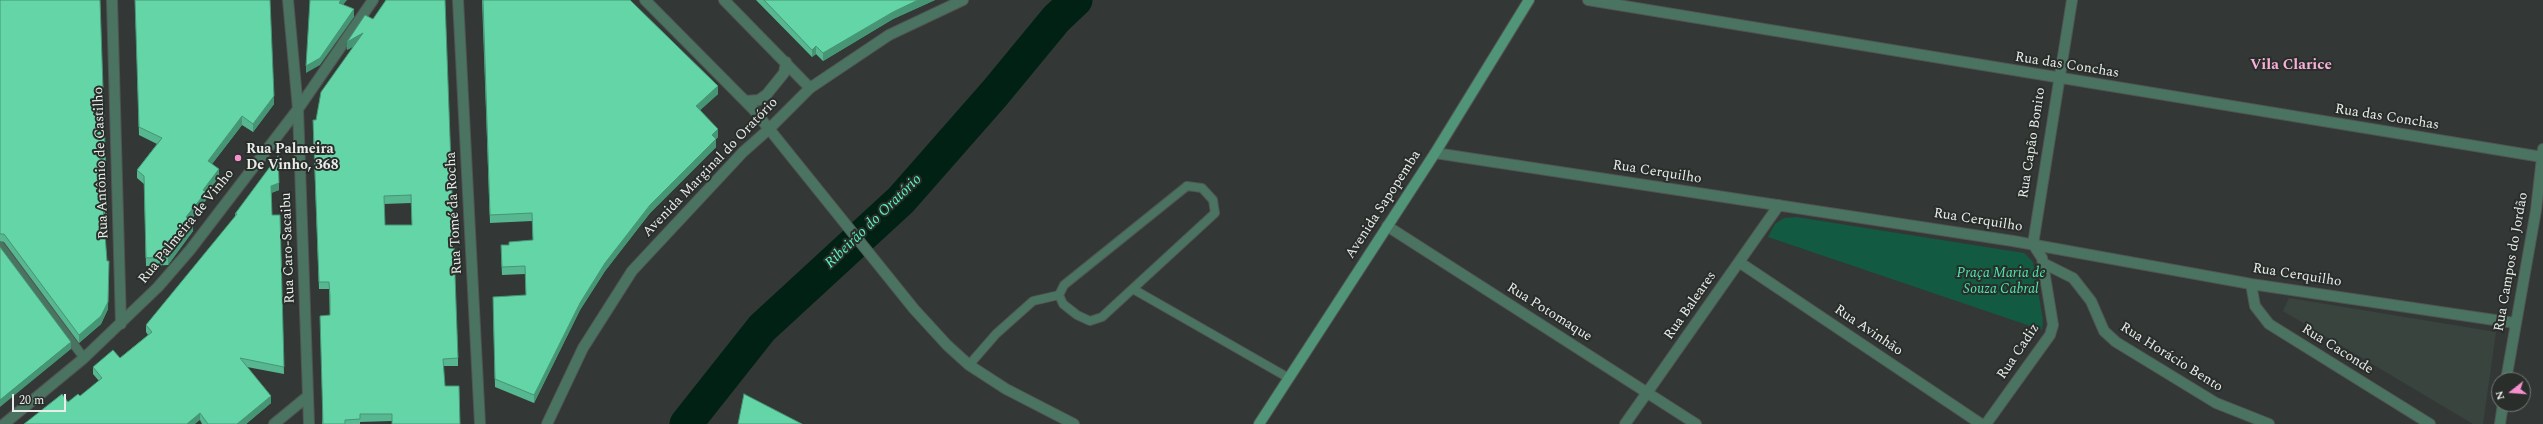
<!DOCTYPE html>
<meta charset="utf-8">
<style>
body{margin:0}
#map{position:relative;width:2543px;height:424px;overflow:hidden;background:#333836;font-family:Spectral,serif}
canvas{display:block}
.north{position:absolute;left:2491px;top:372px;width:40px;height:40px;box-sizing:border-box;background:#292e2b;border:1px solid #767a77;border-radius:50%;rotate:253deg;font-size:11px;font-weight:700;line-height:16px;text-align:center;color:#e9ecea}
.north::after{content:'';display:block;margin:auto;width:14px;height:18px;background:#f790cd;clip-path:polygon(50% 0,100% 100%,50% 72%,0 100%)}
.scale{position:absolute;left:12px;top:394px;width:54px;height:18px;box-sizing:border-box;border:2px solid #e9ecea;border-top:0;padding-left:5px;font-size:12px;line-height:14px;white-space:nowrap;color:#e9ecea;-webkit-text-stroke:3px #292e2b;paint-order:stroke}
</style>
<div id="map">
<canvas width="2543" height="424"></canvas>
<div class="north">N</div>
<div class="scale">20 m</div>
</div>
<script>
const ctx = document.querySelector('canvas').getContext('2d');
ctx.lineJoin = 'round';
function fill(path, color) {
  ctx.fillStyle = color;
  ctx.fill(path, 'evenodd');
}
function shape(rows) {
  const path = new Path2D();
  for (const r of rows) {
    path.moveTo(r[0], r[1]);
    for (let i = 2; i < r.length; i += 2) path.lineTo(r[i], r[i + 1]);
  }
  return path;
}
function stroke(path, color, width, dash) {
  ctx.strokeStyle = color;
  ctx.lineWidth = width;
  ctx.lineCap = dash ? 'butt' : 'round';
  ctx.setLineDash(dash || []);
  ctx.stroke(path);
}
function write(font, color, halo, rows, align = 'center') {
  ctx.font = font + ' Spectral,serif';
  ctx.lineWidth = 4;
  ctx.setLineDash([]);
  ctx.textBaseline = 'middle';
  ctx.strokeStyle = halo;
  ctx.fillStyle = color;
  for (const [text, x, y, turn = 0] of rows) {
    ctx.save();
    ctx.translate(x, y);
    ctx.rotate((+turn || 0) * Math.PI / 180);
    ctx.textAlign = isNaN(turn) ? turn : align;
    if (halo) ctx.strokeText(text, 0, 0);
    ctx.fillText(text, 0, 0);
    ctx.restore();
  }
}
fill(shape([
 [2289,298,2496,332,2483,424,2473,424,2283,311]
]), '#39443e');
fill(shape([
 [1796,217,2024,253,2033,262,2043,320,2042,330,1768,237,1775,224,1784,218]
]), '#125a41');
stroke(shape([
 [686,424,762,328,901,200,995,93,1056,19,1076,0]
]), '#002114', 33);
const service = shape([
 [1187,186,1202,188,1213,200,1215,213,1102,317,1090,321,1077,315,1063,304,1059,295,1064,285,1187,186],
 [0,245,84,358],
 [1133,289,1287,377],
 [969,365,996,334,1033,301,1059,295]
]);
const minor = shape([
 [112,0,121,324],
 [288,0,298,109,309,424],
 [458,0,480,424],
 [1588,0,2542,157],
 [810,88,889,35,963,0],
 [1435,153,2013,241,2251,284,2515,323],
 [1387,226,1696,424],
 [2033,244,2072,0],
 [1739,262,1981,424],
 [2043,263,2073,278,2091,301,2104,331,2116,342,2216,403,2269,424],
 [2251,284,2255,306,2269,324,2430,424],
 [2506,380,2536,210,2543,149],
 [4,424,84,358,158,287,190,250,298,109,373,0],
 [274,424,308,396],
 [547,424,583,348,632,271,743,152,769,129],
 [1625,424,1779,205],
 [1986,424,2050,335,2053,325,2042,258,2033,244],
 [2500,424,2503,404]
]);
const tertiary = shape([
 [645,0,753,109,914,309,947,345,969,365,1006,389,1074,424],
 [724,0,810,88,769,129],
 [745,101,759,100,767,94,784,73,786,62]
]);
const secondary = shape([
 [1259,424,1435,153,1529,0]
]);
stroke(service, '#505553', 10);
stroke(minor, '#505553', 12);
stroke(tertiary, '#505553', 12);
stroke(secondary, '#505553', 12);
stroke(service, '#4a7461', 8);
stroke(minor, '#4a7461', 10);
stroke(tertiary, '#4a7461', 10);
stroke(secondary, '#509578', 10);
fill(shape([
 [0,0,107,207,107,214,104,214,108,309,101,324,79,343,4,242,0,241],
 [135,0,274,104,253,132,242,125,212,164,219,177,206,194,206,200,190,221,193,231,168,265,146,266,144,184,137,178,137,170,157,144,139,135],
 [482,0,718,94,700,110,718,137,716,139,716,147,650,213,605,271,580,310,534,403,495,387,493,305,526,295,525,274,502,275,501,253,509,245,533,240,532,221,490,223],
 [756,0,935,0,893,19,823,61,816,54,812,57],
 [373,19,458,358,458,366,444,366,392,421,360,422,360,424,322,424,330,315,329,289,319,289,313,127,316,120,354,46,347,50],
 [411,203,412,225,385,225,384,204],
 [278,156,279,190,271,193,272,215,280,215,284,374,247,367,271,403,246,424,202,424,200,420,68,402,80,396,99,381,93,374,93,367,120,358,148,335,146,332,146,325,235,217,235,214]
]), '#56b790');
fill(shape([
 [341,0,347,0,339,10,339,3],
 [918,0,935,0,893,19,823,61,823,53,893,12],
 [354,9,354,17,320,65,306,73,306,66],
 [363,33,363,40,347,50,347,42],
 [816,46,816,54,812,57,812,50],
 [718,86,718,94,696,114,696,106],
 [274,96,274,104,253,132,253,124],
 [242,116,242,125,208,169,208,161],
 [718,129,718,137,712,143,712,135],
 [716,139,716,147,650,213,605,271,580,310,534,403,534,395,580,303,605,263,650,205],
 [219,169,219,177,206,194,206,200,186,226,186,217,203,190],
 [279,183,279,190,271,193,271,186],
 [193,223,193,231,168,265,168,257],
 [109,261,108,309,101,324,79,343,79,335],
 [71,342,71,349,0,407,0,400],
 [271,396,271,403,246,424,237,424],
 [200,413,200,420,195,424,187,424]
]), '#469575');
const building = shape([
 [0,0,100,0,107,207,103,207,107,261,109,261,108,302,101,316,79,335,4,234,0,234,0,0],
 [135,0,270,0,274,96,253,124,242,116,208,161,219,169,203,190,206,192,186,217,193,223,168,257,146,258,144,176,137,170,162,138,139,127,135,0],
 [310,0,341,0,339,3,354,9,320,58,306,66,310,0],
 [386,0,445,0,458,358,443,359,445,386,459,386,460,424,392,424,392,414,360,414,360,419,345,420,345,424,323,424,320,316,330,315,330,296,329,282,319,282,313,120,316,120,321,92,363,33,347,42,365,15,373,19,386,0],
 [411,195,412,225,385,225,384,196,411,195],
 [483,0,630,0,718,86,696,106,718,129,712,135,716,139,650,205,605,263,580,303,534,395,495,379,493,297,526,295,525,266,502,267,501,245,509,245,509,242,533,240,532,213,490,215,483,0],
 [764,0,918,0,893,12,823,53,816,46,812,50,764,0],
 [278,156,279,183,271,186,272,215,280,215,284,367,240,358,271,396,237,424,208,424,200,413,187,424,24,424,62,394,68,402,78,394,80,396,102,378,93,367,113,350,120,358,152,332,146,325,237,214,235,214,278,156],
 [0,247,71,342,0,400,0,247],
 [744,394,802,424,738,424,744,394]
]);
fill(building, '#64d5a7');
stroke(building, '#469575', 1);
for (const [x, y, r, color] of [
 [238,158,4,"#f790cd"]
]) {
  const dot = new Path2D();
  dot.arc(x, y, r, 0, 2 * Math.PI);
  ctx.fillStyle = color;
  ctx.fill(dot);
  stroke(dot, '#292e2b', 1.5);
}
write('14px', '#e9ecea', '#292e2b', [
 ["Rua das Conchas",2067,66,9],
 ["Rua das Conchas",2387,118,9],
 ["Rua Capão Bonito",2033,143,-81],
 ["Rua Antônio de Castilho",102,163,-92],
 ["Avenida Marginal do Oratório",711,168,-46],
 ["Rua Cerquilho",1657,173,9],
 ["Avenida Sapopemba",1384,205,-57],
 ["Rua Tomé da Rocha",455,213,-93],
 ["Rua Cerquilho",1978,221,9],
 ["Rua Palmeira de Vinho",187,227,-51],
 ["Rua Caro-Sacaibu",289,248,-92],
 ["Rua Campos do Jordão",2512,262,-80],
 ["Rua Cerquilho",2297,276,9],
 ["Rua Baleares",1691,306,-55],
 ["Rua Potomaque",1549,313,32],
 ["Rua Avinhão",1868,331,34],
 ["Rua Caconde",2337,350,32],
 ["Rua Cadiz",2019,352,-56],
 ["Rua Horácio Bento",2171,358,32]
]);
write('bold 14px', '#e9ecea', '#292e2b', [
 ["Rua Palmeira",246,150],
 ["De Vinho, 368",246,166]
], 'left');
write('italic 14px', '#4ce8af', '#292e2b', [
 ["Praça Maria de",2001,274],
 ["Souza Cabral",2001,290]
]);
write('bold 15px', '#f9afd9', '#292e2b', [
 ["Vila Clarice",2291,66]
]);
write('italic 15px', '#5df6bc', '#292e2b', [
 ["Ribeirão do Oratório",874,222,-44]
]);
</script>
